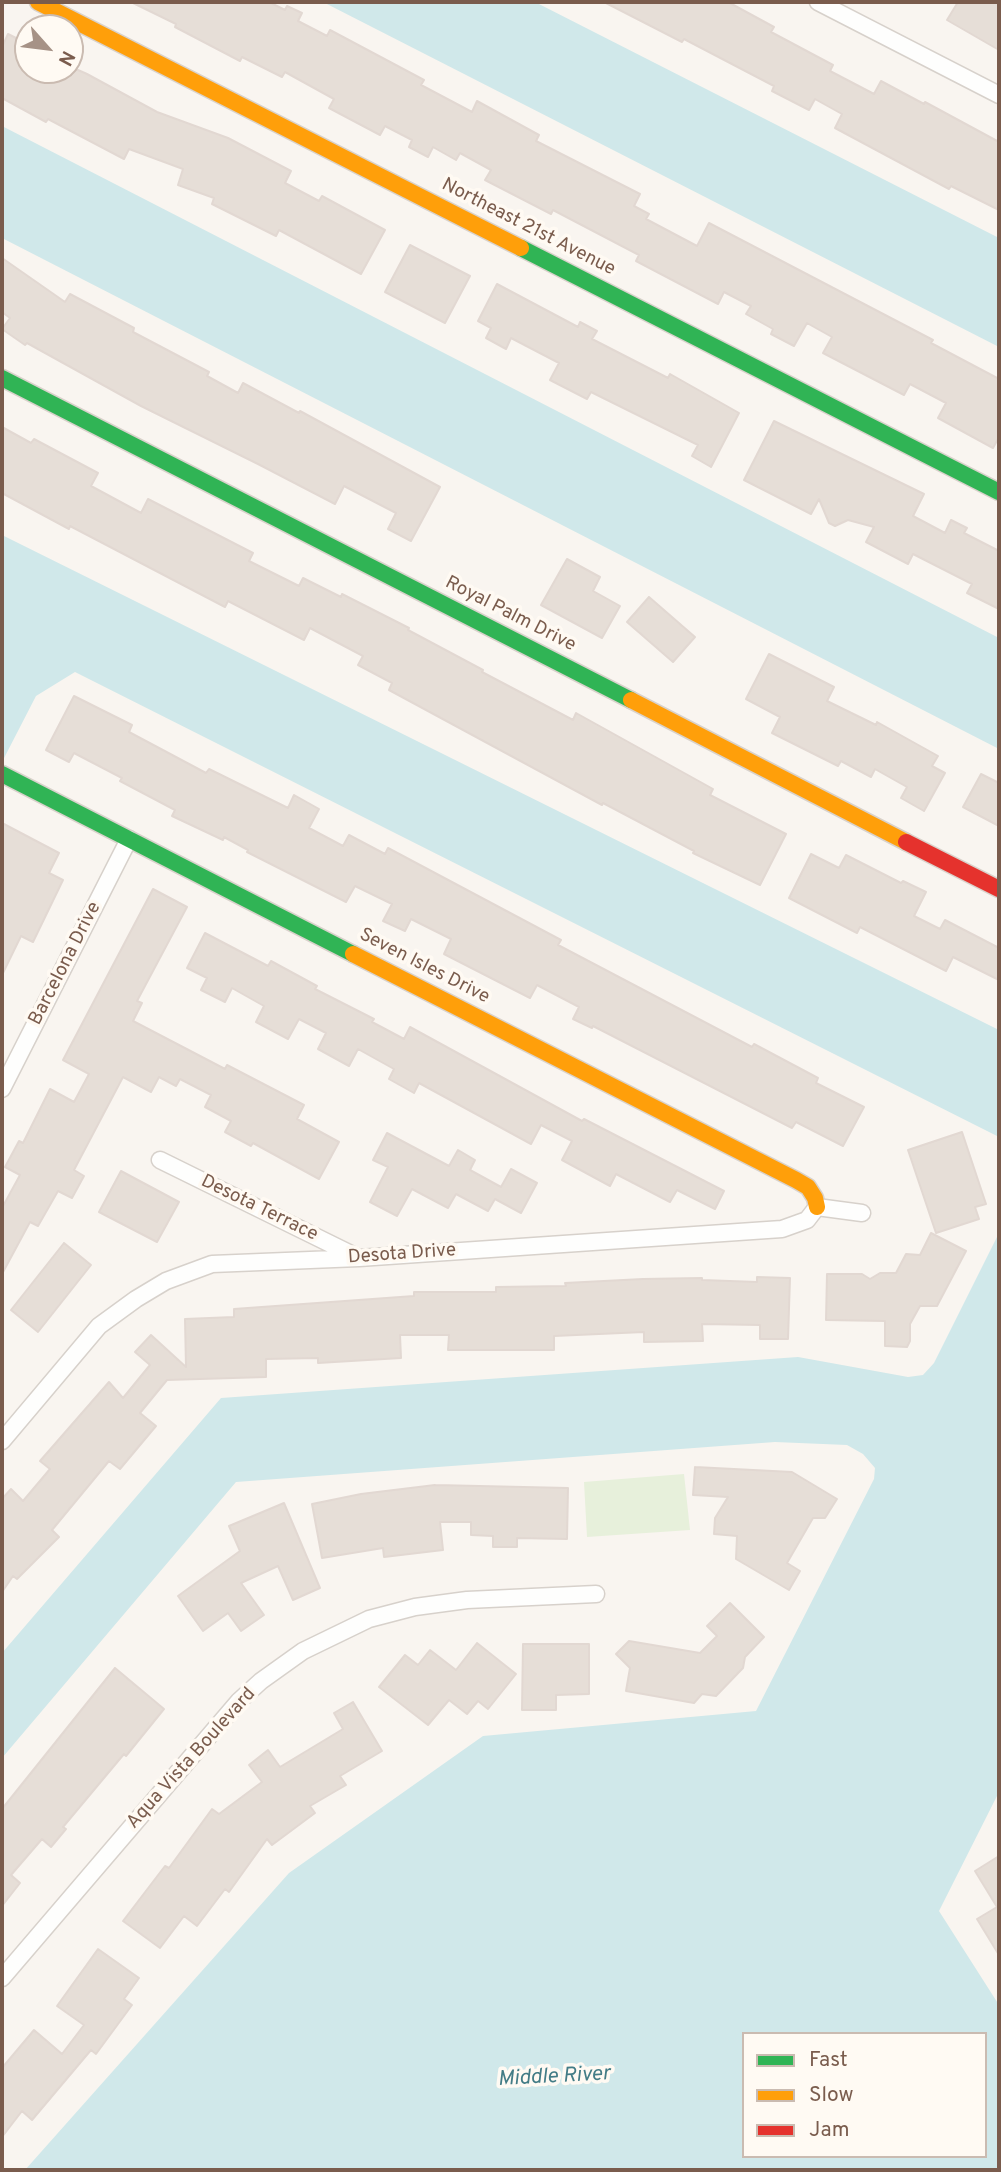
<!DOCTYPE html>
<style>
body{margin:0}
#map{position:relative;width:1001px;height:2172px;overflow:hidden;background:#f9f5f0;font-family:Overpass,sans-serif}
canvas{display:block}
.frame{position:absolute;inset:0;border:4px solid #7a5c4d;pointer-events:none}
.legend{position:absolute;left:742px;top:2032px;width:245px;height:126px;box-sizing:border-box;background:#fffaf3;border:2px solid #cabbb1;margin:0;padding:9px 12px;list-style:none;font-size:21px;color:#7a5c4d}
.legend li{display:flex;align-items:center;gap:14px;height:35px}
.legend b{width:35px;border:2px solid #cabbb1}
.north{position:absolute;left:14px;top:14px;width:70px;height:70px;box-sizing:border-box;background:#fffaf3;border:2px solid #cabbb1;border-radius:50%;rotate:118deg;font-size:19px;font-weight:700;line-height:28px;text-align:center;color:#7a5c4d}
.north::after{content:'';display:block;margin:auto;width:24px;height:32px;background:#a69286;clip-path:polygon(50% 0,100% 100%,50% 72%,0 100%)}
</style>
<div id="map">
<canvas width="1001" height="2172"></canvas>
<div class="frame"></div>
<ul class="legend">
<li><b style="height:9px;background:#30b455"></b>Fast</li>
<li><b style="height:9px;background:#ff9f0a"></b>Slow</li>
<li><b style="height:9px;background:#e5322d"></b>Jam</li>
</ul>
<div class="north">N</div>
</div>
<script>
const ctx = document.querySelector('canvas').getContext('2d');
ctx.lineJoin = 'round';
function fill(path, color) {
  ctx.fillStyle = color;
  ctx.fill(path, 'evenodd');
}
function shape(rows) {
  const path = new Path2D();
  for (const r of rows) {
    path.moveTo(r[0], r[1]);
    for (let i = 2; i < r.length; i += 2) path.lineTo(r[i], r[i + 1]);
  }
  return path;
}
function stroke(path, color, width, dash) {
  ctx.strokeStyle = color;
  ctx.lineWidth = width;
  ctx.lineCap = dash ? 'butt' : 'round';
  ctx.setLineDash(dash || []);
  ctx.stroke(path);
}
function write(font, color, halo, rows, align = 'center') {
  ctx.font = font + ' Overpass,sans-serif';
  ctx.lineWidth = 7;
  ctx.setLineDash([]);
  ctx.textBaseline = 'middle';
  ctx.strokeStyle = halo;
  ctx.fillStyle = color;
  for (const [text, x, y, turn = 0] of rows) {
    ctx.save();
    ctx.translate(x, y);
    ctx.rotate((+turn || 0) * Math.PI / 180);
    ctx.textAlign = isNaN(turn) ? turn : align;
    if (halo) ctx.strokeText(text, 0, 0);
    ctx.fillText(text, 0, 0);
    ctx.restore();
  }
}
fill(shape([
 [684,1474,690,1530,587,1537,584,1482]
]), '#e7f0db');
fill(shape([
 [323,2,535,2,999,238,999,347],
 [2,126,999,638,999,749,2,238],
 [2,535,999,1030,999,1137,75,672,36,696,2,762],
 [999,1233,999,1792,939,1911,999,2005,999,2170,25,2170,289,1873,483,1736,756,1711,874,1479,875,1468,863,1454,847,1445,775,1442,236,1482,2,1758,2,1653,221,1398,798,1357,908,1377,923,1375,934,1363],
 [744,2034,985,2034,985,2156,744,2156]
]), '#d0e8ea');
const building = shape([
 [131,2,269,2,285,10,287,6,302,13,298,21,327,36,330,30,424,80,421,85,472,112,477,101,539,135,536,141,640,194,634,206,649,214,646,219,697,246,709,223,933,340,931,343,999,379,999,437,993,448,938,418,946,403,910,384,904,395,823,353,832,337,807,323,794,346,771,334,773,329,746,314,751,306,724,292,718,304,636,261,639,255,553,210,551,214,485,180,491,170,460,153,456,160,433,147,428,157,409,147,412,140,385,126,380,135,329,108,334,99,285,72,282,77,242,57,240,61,175,27,176,24,131,2],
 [604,2,728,2,774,27,771,32,833,65,830,71,874,94,881,81,924,104,925,102,999,142,999,210,951,186,949,189,835,128,842,114,815,99,809,110,772,91,774,86,684,39,682,42,604,2],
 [958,2,999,2,999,50,947,20,958,2],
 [8,34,28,44,28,70,78,70,87,74,157,112,228,138,291,171,285,183,319,201,322,196,385,230,361,274,279,230,276,236,212,204,214,198,178,185,183,169,129,149,124,159,48,119,46,122,2,98,2,47,8,34],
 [410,245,470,276,445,323,385,292,410,245],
 [2,258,65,302,70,294,134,328,133,332,209,372,207,376,238,393,243,383,299,413,300,411,440,487,411,541,388,529,396,513,344,486,335,504,258,464,141,406,27,343,25,345,2,329,10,318,2,312,2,258],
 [497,284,578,327,580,322,597,331,592,339,668,378,670,374,739,413,711,467,692,456,698,445,591,392,587,399,550,380,559,363,511,338,506,349,486,338,491,328,478,321,497,284],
 [774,421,924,494,913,516,945,533,951,520,967,528,964,533,999,551,999,609,967,593,972,584,913,554,908,564,866,542,874,527,848,520,835,526,829,523,819,499,811,514,744,480,774,421],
 [2,427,31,443,34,439,98,473,91,486,141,513,148,499,253,553,249,561,299,586,303,578,341,597,342,594,409,628,408,630,483,670,482,672,573,720,576,713,713,789,710,795,786,834,760,885,693,853,694,851,603,803,602,805,389,690,392,683,358,665,363,656,310,628,304,640,228,601,225,607,70,526,69,529,2,493,2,427],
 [567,559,600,577,593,591,620,606,602,638,541,605,567,559],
 [649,597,695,637,673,662,627,622,649,597],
 [769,654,834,687,827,701,876,725,877,722,938,756,932,766,945,773,924,811,901,798,907,787,875,769,871,777,841,761,838,766,772,733,780,717,746,699,769,654],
 [74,696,132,725,129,732,206,773,209,769,288,808,294,795,319,809,309,828,343,846,349,835,385,854,388,848,561,940,558,945,752,1047,754,1044,818,1078,816,1083,864,1107,843,1146,796,1122,792,1128,593,1026,592,1028,573,1019,579,1007,537,985,530,998,444,954,451,939,411,919,405,931,383,921,392,904,355,886,346,902,247,852,248,850,224,837,223,840,172,816,175,810,120,781,122,778,74,753,69,762,46,750,74,696],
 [981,774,999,783,999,826,963,807,981,774],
 [2,823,59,853,49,873,63,880,33,942,21,936,2,975,2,823],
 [811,854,839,868,846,855,901,883,903,881,926,892,914,916,940,929,945,920,999,948,999,980,953,957,946,971,860,927,857,933,789,898,811,854],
 [153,889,187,907,137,1001,142,1003,133,1021,225,1069,227,1065,304,1105,297,1119,339,1142,319,1179,253,1143,251,1146,225,1132,231,1121,205,1107,211,1095,180,1079,176,1086,159,1077,151,1092,123,1077,74,1170,84,1176,72,1198,58,1191,38,1226,30,1222,2,1274,2,1208,20,1175,5,1167,19,1141,23,1143,50,1089,74,1102,89,1074,63,1060,153,889],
 [205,933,268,966,271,961,317,986,315,989,374,1019,372,1022,404,1039,410,1027,582,1121,584,1119,724,1191,715,1209,677,1190,670,1202,616,1174,610,1186,562,1160,572,1141,541,1125,531,1144,419,1083,414,1093,389,1079,394,1069,358,1049,349,1066,318,1049,326,1033,299,1019,288,1039,256,1022,264,1006,232,988,225,1002,201,990,207,978,187,968,205,933],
 [962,1132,986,1204,975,1207,979,1219,936,1233,908,1150,962,1132],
 [387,1133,449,1166,458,1150,475,1160,470,1170,501,1187,511,1169,537,1183,521,1213,495,1199,488,1211,456,1194,448,1208,412,1189,397,1216,370,1202,388,1167,373,1160,387,1133],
 [121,1171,179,1202,157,1242,99,1212,121,1171],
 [931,1233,966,1251,937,1306,920,1306,910,1324,910,1341,907,1347,885,1346,885,1321,826,1320,827,1274,862,1274,870,1279,880,1273,896,1273,906,1254,920,1255,931,1233],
 [64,1243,91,1265,38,1332,11,1310,64,1243],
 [757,1277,790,1278,788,1339,760,1339,760,1325,702,1324,703,1341,644,1342,644,1332,554,1336,554,1350,448,1350,449,1335,400,1335,401,1358,318,1363,318,1358,266,1359,266,1377,167,1380,140,1413,156,1426,120,1469,109,1461,52,1530,59,1537,17,1579,13,1576,2,1592,2,1499,11,1489,23,1501,50,1469,40,1461,109,1382,123,1398,150,1365,135,1352,151,1335,186,1367,185,1319,234,1317,234,1309,414,1296,414,1292,496,1292,496,1287,566,1286,565,1283,643,1279,702,1278,702,1280,757,1282,757,1277],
 [695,1467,792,1472,837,1499,825,1518,813,1518,787,1563,800,1571,789,1590,736,1559,737,1536,714,1534,715,1518,728,1497,693,1495,695,1467],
 [435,1485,568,1488,567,1539,517,1538,517,1547,493,1547,493,1536,471,1535,471,1522,440,1522,443,1550,384,1557,383,1548,322,1558,312,1504,361,1494,435,1485],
 [284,1503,320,1588,293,1600,278,1566,241,1583,264,1615,241,1631,228,1613,203,1631,178,1596,240,1551,229,1526,284,1503],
 [730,1603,764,1637,745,1657,743,1668,716,1696,702,1694,694,1703,626,1691,630,1668,616,1654,629,1641,700,1653,717,1636,707,1626,730,1603],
 [477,1643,516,1674,488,1709,478,1701,467,1714,449,1700,428,1725,379,1687,405,1655,418,1665,430,1650,456,1670,477,1643],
 [523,1644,589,1644,589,1694,556,1695,556,1710,522,1710,523,1644],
 [115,1668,164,1709,126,1756,124,1754,63,1827,66,1829,51,1847,42,1839,11,1875,20,1883,2,1906,2,1809,115,1668],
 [353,1702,382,1751,340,1776,346,1785,310,1806,315,1813,272,1845,267,1839,229,1892,225,1889,197,1926,184,1916,160,1948,123,1921,165,1866,169,1868,212,1809,219,1814,262,1782,249,1765,268,1750,280,1767,343,1729,334,1713,353,1702],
 [999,1856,999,1955,977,1919,997,1907,975,1871,999,1856],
 [98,1949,139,1978,124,1999,132,2005,96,2054,91,2050,32,2120,22,2111,2,2137,2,2068,34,2030,62,2054,84,2025,57,2006,98,1949]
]);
fill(building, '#e6ded7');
stroke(building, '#e2d8d2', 2);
const street = shape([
 [818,2,999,95],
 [2,1089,129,839],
 [160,1160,355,1256],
 [2,1441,99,1326,136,1299,166,1281,212,1264,359,1258,782,1229,807,1220,817,1207,862,1213],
 [2,1978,239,1701,261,1681,303,1651,369,1619,415,1607,467,1600,596,1594]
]);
const fast = shape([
 [521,248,999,492],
 [2,378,631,700],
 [2,774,353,954]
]);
const slow = shape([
 [38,2,521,248],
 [631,700,906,842],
 [353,954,796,1180,808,1187,815,1198,817,1207]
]);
const jam = shape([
 [906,842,999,889]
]);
stroke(street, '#d7d1cb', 19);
stroke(fast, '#d9d2cb', 19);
stroke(slow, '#d9d2cb', 19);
stroke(jam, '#d9d2cb', 19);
stroke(street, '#fefefd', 16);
stroke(fast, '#30b455', 16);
stroke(slow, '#ff9f0a', 16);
stroke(jam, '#e5322d', 16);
write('19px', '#7a5c4d', '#fffaf3', [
 ["Northeast 21st Avenue",528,228,27],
 ["Royal Palm Drive",510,615,27],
 ["Barcelona Drive",66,964,-63],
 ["Seven Isles Drive",424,967,27],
 ["Desota Terrace",259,1209,26],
 ["Desota Drive",402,1255,-4],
 ["Aqua Vista Boulevard",192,1759,-48]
]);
write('italic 21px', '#437c86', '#fffaf3', [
 ["Middle River",554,2078,-3]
]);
</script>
